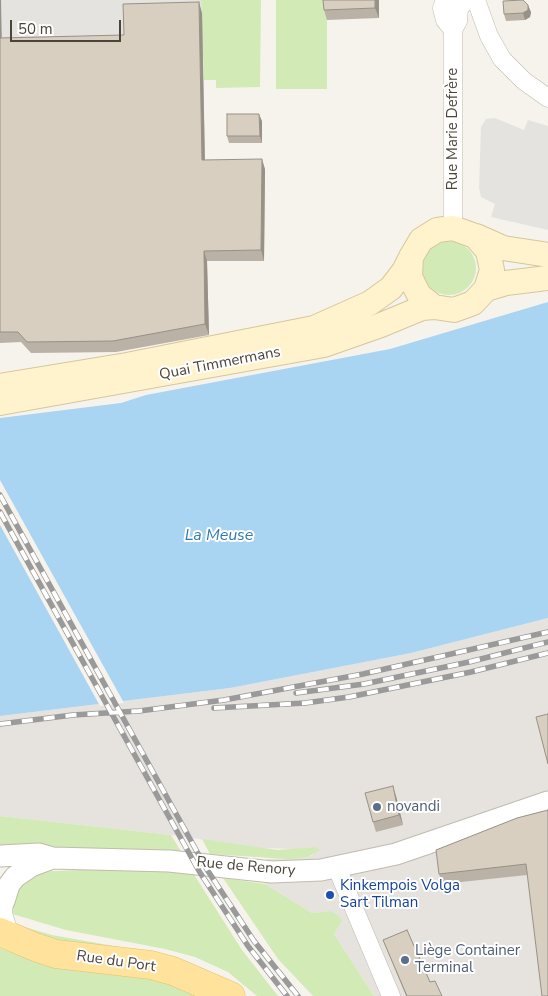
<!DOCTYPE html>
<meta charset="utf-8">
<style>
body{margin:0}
#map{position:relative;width:548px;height:996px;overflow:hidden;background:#f6f3ec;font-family:"Nunito Sans",sans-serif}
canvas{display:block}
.scale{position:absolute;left:10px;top:20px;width:111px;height:22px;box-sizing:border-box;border:2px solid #4b4439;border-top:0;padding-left:6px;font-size:15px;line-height:18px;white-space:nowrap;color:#4b4439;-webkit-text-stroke:4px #fff;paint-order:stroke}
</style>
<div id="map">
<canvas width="548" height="996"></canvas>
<div class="scale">50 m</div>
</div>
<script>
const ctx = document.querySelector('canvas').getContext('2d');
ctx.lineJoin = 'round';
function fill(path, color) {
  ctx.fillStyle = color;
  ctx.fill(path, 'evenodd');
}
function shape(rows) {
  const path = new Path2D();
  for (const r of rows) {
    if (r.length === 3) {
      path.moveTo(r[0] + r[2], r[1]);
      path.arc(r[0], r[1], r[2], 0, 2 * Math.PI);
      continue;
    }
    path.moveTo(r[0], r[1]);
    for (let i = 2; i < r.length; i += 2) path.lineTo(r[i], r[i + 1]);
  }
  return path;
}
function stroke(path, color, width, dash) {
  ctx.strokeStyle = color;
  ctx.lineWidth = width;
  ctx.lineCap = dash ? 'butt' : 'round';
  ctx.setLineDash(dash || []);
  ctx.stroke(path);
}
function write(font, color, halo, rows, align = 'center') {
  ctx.font = font + ' "Nunito Sans",sans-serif';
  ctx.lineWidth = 4;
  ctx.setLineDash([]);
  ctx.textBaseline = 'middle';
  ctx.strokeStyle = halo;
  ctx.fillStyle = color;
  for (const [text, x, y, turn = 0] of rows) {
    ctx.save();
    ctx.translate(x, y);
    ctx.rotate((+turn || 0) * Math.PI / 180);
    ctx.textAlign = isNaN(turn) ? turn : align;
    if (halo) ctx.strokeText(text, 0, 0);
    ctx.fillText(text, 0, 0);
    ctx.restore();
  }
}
fill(shape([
 [548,618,548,996,374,996,334,934,342,922,330,911,312,913,265,884,266,859,308,857,313,855,315,847,296,849,262,848,171,835,0,816,0,716,230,688,411,653]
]), '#e6e2dd');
fill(shape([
 [201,0,261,0,260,87,216,88,216,80,204,80],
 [276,0,327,0,327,89,276,89],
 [449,268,27],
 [0,816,171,835,182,853,0,849],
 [202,839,278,850,315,847,320,850,308,857,288,859,210,854],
 [103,869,193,873,242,950,278,996,257,996,228,972,195,957,165,949,66,930,9,913,7,899,30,872],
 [223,878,265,884,312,913,330,911,339,916,342,922,334,934,374,996,313,996,278,959],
 [14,924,52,935,153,953,59,943],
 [0,948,45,965,139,975,208,996,0,996]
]), '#d2eab5');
fill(shape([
 [1,0,201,0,202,13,127,14,129,68,2,48],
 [495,118,524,130,528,120,548,126,548,230,491,217,495,204,481,197,479,188,481,127,486,119]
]), '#e5e3e0');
fill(shape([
 [548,302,548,618,411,653,230,688,0,716,0,418,121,403,146,395,390,349]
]), '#a9d4f2');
fill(shape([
 [0,480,124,703,100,706,0,525]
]), '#f6f3ec');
const minor = shape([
 [445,0,442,8,445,20,453,30],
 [476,0,489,36,502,59,524,81,548,98],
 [453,228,453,30,458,21,459,8,467,0],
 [337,868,391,996],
 [4,901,3,913,10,937]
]);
const tertiary = shape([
 [0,856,39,854,53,858,169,861,272,872,321,870,396,854,548,802],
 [4,901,9,885,15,877,31,866,50,859]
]);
const secondary = shape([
 [476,236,503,248,548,255],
 [486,289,506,283,548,278],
 [0,386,127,365,314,328,370,303,391,288,404,271,411,257,421,240,437,230,453,228,475,236,488,251,492,270,486,289,473,303,454,310,434,307,419,295,410,277,411,257],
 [0,403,324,345,381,325,422,308,434,307]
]);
const primary = shape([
 [0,932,35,947,56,954,151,965,173,971,231,996]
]);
stroke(minor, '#c2bbae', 19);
stroke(tertiary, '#c2bbae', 23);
stroke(secondary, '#d6c79b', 26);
stroke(primary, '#e6c16a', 29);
stroke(minor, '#fff', 18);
stroke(tertiary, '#fff', 21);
stroke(secondary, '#fff3cd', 24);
stroke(primary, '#ffe39c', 28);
const rail = shape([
 [0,495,206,868,254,941,298,996],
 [0,512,199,871,248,946,287,996],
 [296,693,364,684,469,662,548,642],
 [214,708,305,703,349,697,471,672,548,653],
 [0,724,73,715,139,711,224,700,363,674,548,632]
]);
stroke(rail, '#9a9a9a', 5.5);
stroke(rail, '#fff', 4, [11]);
fill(shape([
 [0,0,1,0,1,38,124,35,202,13,205,160,265,169,264,261,207,261,209,335,116,352,31,353,21,342,0,343],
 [379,0,379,18,327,20,324,10],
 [531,12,530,17,525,20,506,21,504,14],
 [262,121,262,143,229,143,227,136],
 [396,796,403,825,376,832,373,822],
 [548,810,527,875,442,884,439,874],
 [383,940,430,982,442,996,406,996]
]), '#bab2a6');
fill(shape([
 [0,0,1,0,2,48,0,44],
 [375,0,379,0,379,18,375,8],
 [199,2,202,13,205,170,202,160],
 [528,5,531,12,530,17,525,20,523,13],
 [259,114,262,121,262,143,260,136],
 [262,159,265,169,264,261,261,250],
 [204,251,207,261,209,335,205,324],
 [393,786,396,796,403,825,399,815]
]), '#979187');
const building = shape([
 [323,0,375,0,375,8,324,10,323,0],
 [523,0,528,5,528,10,523,13,504,14,503,1,523,0],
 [199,2,202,160,262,159,261,250,204,251,205,324,113,341,27,342,18,332,0,332,0,38,124,35,123,4,199,2],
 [227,114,259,114,260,136,227,136,227,114],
 [548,714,548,764,536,717,548,714],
 [393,786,399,815,373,822,365,793,393,786],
 [548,810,548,996,542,996,526,864,439,874,436,850,517,818,548,810],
 [407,930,430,982,435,981,442,996,407,996,383,940,407,930]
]);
fill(building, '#d8cfc1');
stroke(building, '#979187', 1);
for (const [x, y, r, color] of [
 [377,807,5,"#5c6f8a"],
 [330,895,5,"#1a4fb4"],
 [405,960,5,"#5c6f8a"]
]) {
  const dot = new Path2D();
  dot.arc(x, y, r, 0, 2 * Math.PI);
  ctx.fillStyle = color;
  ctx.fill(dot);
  stroke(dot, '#fff', 2);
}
write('15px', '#4b4439', '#fff', [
 ["Rue Marie Defrère",453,129,-90],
 ["Quai Timmermans",220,364,-11],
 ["Rue de Renory",246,867,5],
 ["Rue du Port",116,962,8]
]);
write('15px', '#4e5e75', '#fff', [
 ["novandi",387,807],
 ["Liège Container",415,951],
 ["Terminal",415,968]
], 'left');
write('15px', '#164399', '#fff', [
 ["Kinkempois Volga",340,886],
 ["Sart Tilman",340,903]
], 'left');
write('italic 16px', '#2e7ab2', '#fff', [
 ["La Meuse",219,536]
]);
</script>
